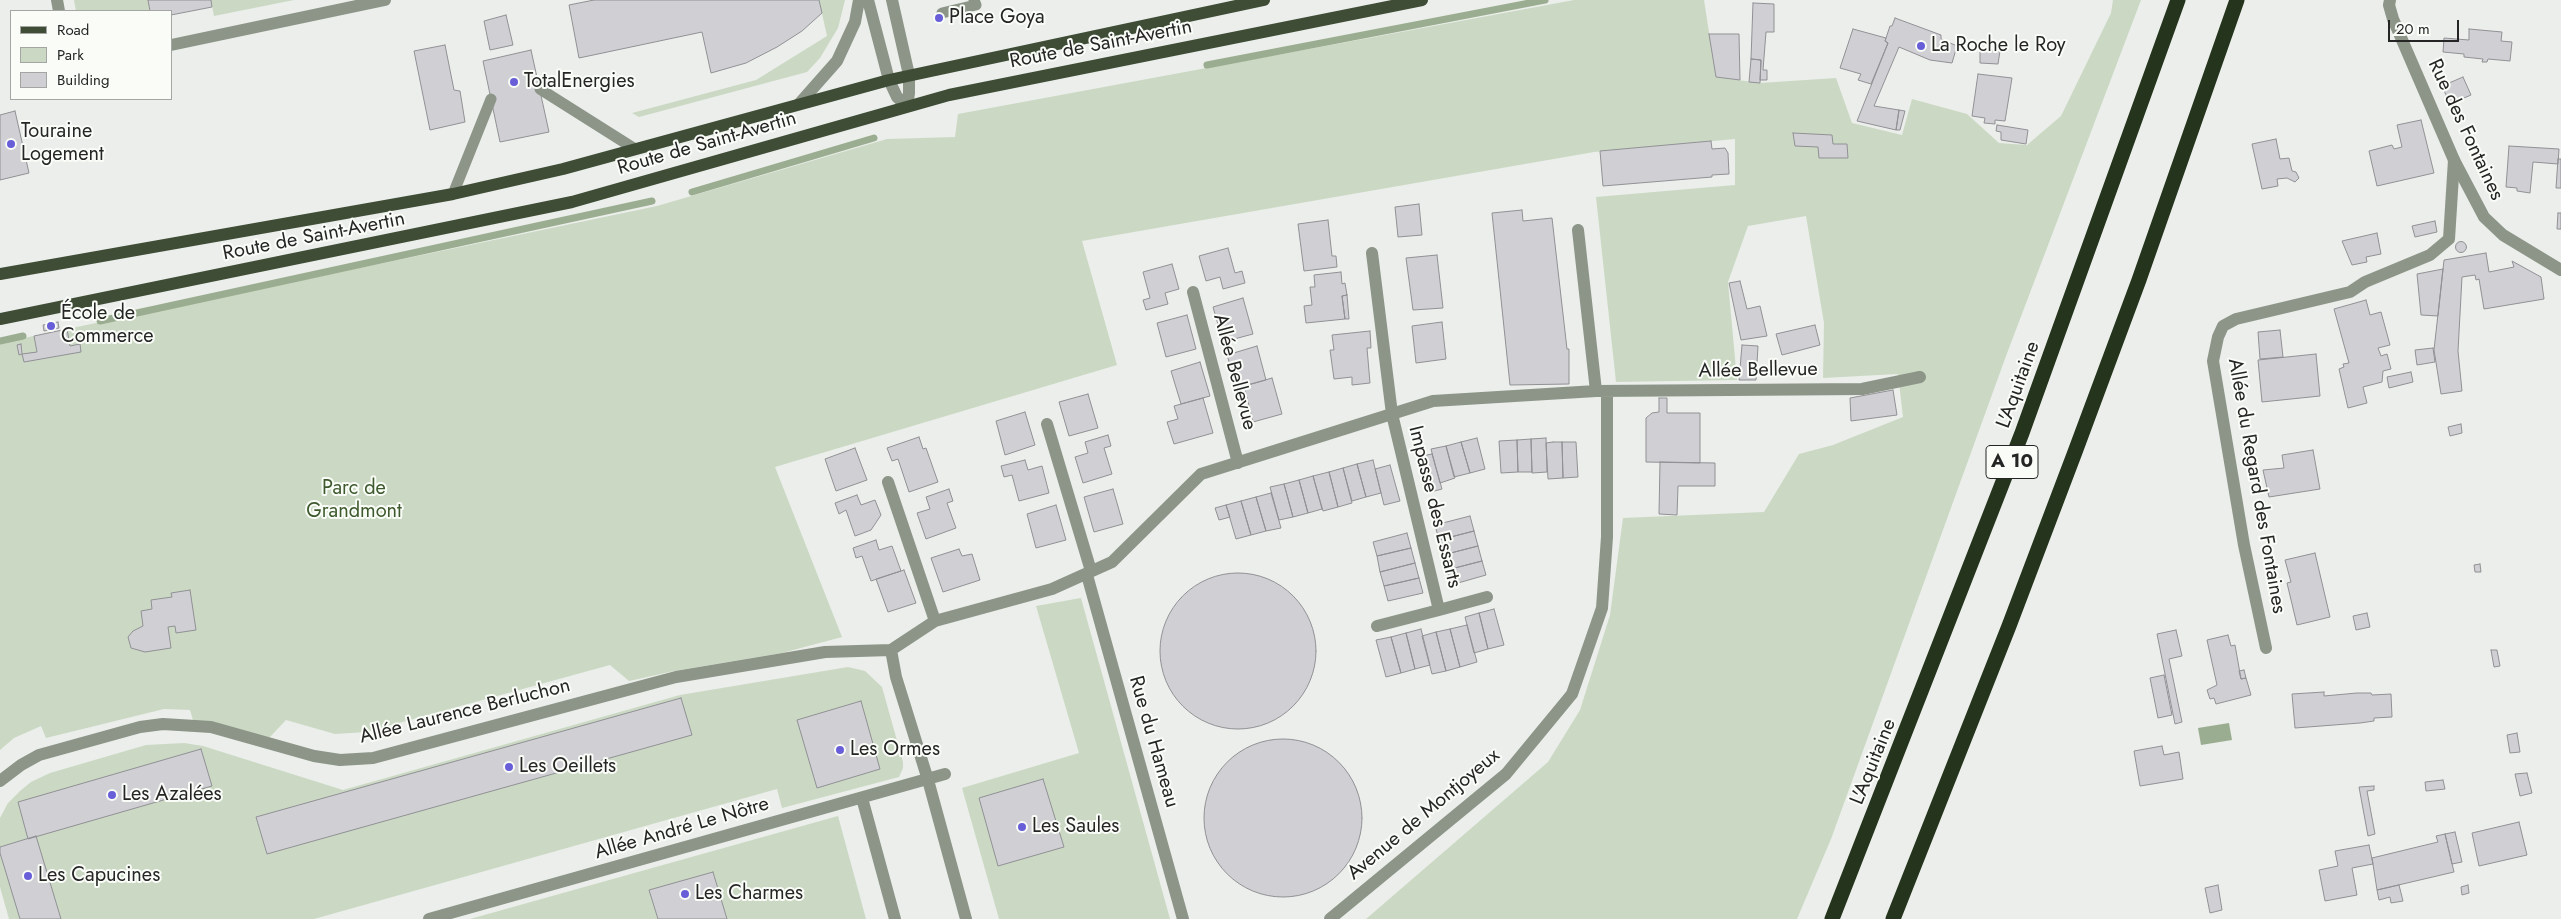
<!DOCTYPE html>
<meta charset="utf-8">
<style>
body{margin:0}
#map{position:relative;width:2561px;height:919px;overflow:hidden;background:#ebeeea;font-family:Jost,sans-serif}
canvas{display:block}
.legend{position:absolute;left:10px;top:10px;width:162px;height:90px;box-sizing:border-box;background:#f9fcf7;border:1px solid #a4a6a3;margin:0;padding:6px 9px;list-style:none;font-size:15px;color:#242524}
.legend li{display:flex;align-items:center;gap:10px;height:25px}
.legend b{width:25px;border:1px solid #a4a6a3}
.scale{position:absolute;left:2388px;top:20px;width:71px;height:22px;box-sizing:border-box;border:2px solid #242524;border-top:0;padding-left:6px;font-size:15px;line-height:18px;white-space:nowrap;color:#242524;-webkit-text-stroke:4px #f9fcf7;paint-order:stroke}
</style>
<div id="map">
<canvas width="2561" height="919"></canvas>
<ul class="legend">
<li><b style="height:6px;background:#3f4d37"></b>Road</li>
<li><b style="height:14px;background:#cbd9c4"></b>Park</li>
<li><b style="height:14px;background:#cfcfd4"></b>Building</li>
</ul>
<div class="scale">20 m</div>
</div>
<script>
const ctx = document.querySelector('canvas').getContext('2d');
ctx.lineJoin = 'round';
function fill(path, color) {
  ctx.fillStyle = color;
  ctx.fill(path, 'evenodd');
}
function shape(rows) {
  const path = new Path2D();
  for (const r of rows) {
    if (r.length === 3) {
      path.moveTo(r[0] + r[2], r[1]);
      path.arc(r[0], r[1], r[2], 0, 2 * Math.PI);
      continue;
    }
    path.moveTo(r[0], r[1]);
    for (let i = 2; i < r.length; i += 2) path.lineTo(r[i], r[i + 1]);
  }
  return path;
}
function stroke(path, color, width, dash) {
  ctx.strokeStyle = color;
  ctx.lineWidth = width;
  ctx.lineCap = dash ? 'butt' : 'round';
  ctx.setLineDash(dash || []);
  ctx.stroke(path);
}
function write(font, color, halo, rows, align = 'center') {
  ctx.font = font + ' Jost,sans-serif';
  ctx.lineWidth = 4;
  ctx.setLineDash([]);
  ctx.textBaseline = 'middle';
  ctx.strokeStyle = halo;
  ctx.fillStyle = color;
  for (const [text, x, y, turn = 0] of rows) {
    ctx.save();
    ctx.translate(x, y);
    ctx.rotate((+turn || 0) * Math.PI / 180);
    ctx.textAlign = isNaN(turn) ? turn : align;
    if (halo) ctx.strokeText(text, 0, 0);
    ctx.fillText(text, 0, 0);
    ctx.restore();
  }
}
fill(shape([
 [74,0,148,0,150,11,76,11],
 [211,0,294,0,214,16],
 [819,0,845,0,838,28,820,58,807,72,639,117,632,113,756,80,827,36],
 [1574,0,1704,0,1716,77,1760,83,1836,78,1852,123,1902,135,1912,99,1967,114,1999,143,2027,145,2061,116,2111,13,2113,0,2141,0,2006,356,1831,839,1797,919,1366,919,1548,762,1580,710,1610,615,1623,518,1764,512,1799,454,1833,445,1903,417,1898,374,1823,378,1824,323,1806,216,1748,226,1728,282,1737,380,1616,382,1596,197,1735,185,1735,139,1594,152,1082,241,1117,365,775,467,842,637,782,653,674,671,629,681,610,665,366,732,335,734,286,720,269,738,193,720,190,710,164,709,46,738,41,726,14,738,0,750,0,343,657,206,887,139,955,137,958,114],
 [1081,598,1170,919,999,919,962,788,1079,753,1036,606],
 [848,667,865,671,882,687,903,762,903,768,899,777,782,808,777,789,314,919,9,919,0,887,0,818,8,803,20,791,31,782,50,773,146,745,184,743,203,746,343,790,680,695],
 [838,816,866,919,470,919]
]), '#cbd9c4');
fill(shape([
 [2229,723,2232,740,2201,745,2198,728]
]), '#9bad90');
stroke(shape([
 [1207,65,1545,0],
 [692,192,874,138],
 [100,321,652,201],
 [0,341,23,336]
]), '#9bad90', 7);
const building = shape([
 [148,0,211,0,212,7,171,15,171,11,150,11,148,0],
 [594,0,819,0,822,13,802,31,777,47,746,63,711,73,702,32,579,58,569,5,594,0],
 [1753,3,1774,4,1774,32,1766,32,1763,70,1767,70,1767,80,1760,80,1761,60,1751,59,1753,3],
 [506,15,513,45,490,50,484,21,506,15],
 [1895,18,1941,35,1941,39,1957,46,1952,63,1930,60,1899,47,1874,106,1899,110,1896,130,1857,121,1888,43,1885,41,1890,26,1892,26,1895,18],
 [1853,29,1886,38,1885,41,1888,43,1871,84,1858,80,1861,74,1840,68,1853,29],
 [2469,29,2502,32,2501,41,2512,42,2510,61,2488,59,2487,62,2482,62,2483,59,2464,57,2464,54,2443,52,2444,38,2469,40,2469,29],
 [1709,34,1739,34,1740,80,1716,77,1709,34],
 [445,45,454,90,460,91,465,122,430,130,414,51,445,45],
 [531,50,549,132,500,142,483,61,531,50],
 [1980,50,2000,51,1998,64,1980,63,1980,50],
 [1751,59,1761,60,1760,83,1749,82,1751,59],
 [1978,74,2012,78,2005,121,1995,120,1995,124,1984,123,1985,118,1972,116,1978,74],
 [2463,77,2471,95,2450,104,2442,86,2463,77],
 [1899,110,1905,111,1900,130,1896,130,1899,110],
 [15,111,29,173,0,180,0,115,15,111],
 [2421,120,2434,173,2377,186,2369,151,2392,145,2394,149,2402,147,2397,125,2421,120],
 [1997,125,2028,130,2026,144,2001,140,2001,132,1996,131,1997,125],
 [1793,133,1832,135,1833,144,1847,144,1848,158,1819,158,1818,147,1795,146,1793,133],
 [2276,139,2280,159,2289,158,2292,171,2296,172,2299,178,2295,182,2287,178,2277,179,2278,186,2262,189,2252,144,2276,139],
 [1711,141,1712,149,1725,148,1728,153,1729,174,1712,175,1712,177,1603,186,1600,151,1711,141],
 [2509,146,2559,149,2558,164,2533,162,2530,193,2517,191,2517,188,2506,187,2509,146],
 [2558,159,2561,159,2561,188,2556,188,2558,159],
 [1419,204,1422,235,1398,237,1395,207,1419,204],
 [1522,210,1523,221,1552,218,1567,349,1569,349,1569,384,1510,385,1492,213,1522,210],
 [2558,213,2561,213,2561,229,2557,229,2558,213],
 [1328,220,1332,256,1336,256,1337,267,1304,271,1298,224,1328,220],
 [2435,221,2437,232,2415,237,2412,226,2435,221],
 [2377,233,2381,254,2366,257,2367,262,2352,265,2342,241,2377,233],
 [2461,247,5.5],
 [1228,248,1235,273,1242,271,1245,283,1223,289,1220,277,1206,281,1199,256,1228,248],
 [2486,253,2489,272,2514,267,2512,261,2541,277,2544,299,2484,309,2479,279,2476,280,2475,275,2462,277,2458,351,2462,391,2441,394,2434,350,2444,260,2486,253],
 [1437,255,1443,308,1413,310,1406,258,1437,255],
 [1172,264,1179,289,1165,293,1168,304,1146,310,1143,300,1150,298,1143,272,1172,264],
 [2443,269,2438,316,2421,315,2417,274,2443,269],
 [1341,272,1342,284,1345,283,1347,295,1342,296,1345,319,1306,323,1304,306,1312,305,1310,287,1315,287,1314,275,1341,272],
 [1740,281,1747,309,1760,306,1767,336,1741,340,1729,283,1740,281],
 [1347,295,1349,319,1345,319,1342,296,1347,295],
 [1243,298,1253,334,1223,342,1213,307,1243,298],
 [2366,300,2370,315,2381,312,2390,345,2378,348,2381,356,2387,354,2391,369,2383,371,2382,382,2363,387,2367,403,2348,408,2339,369,2344,367,2343,364,2349,363,2334,309,2366,300],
 [1187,315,1196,349,1166,357,1157,323,1187,315],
 [58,322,59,328,44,331,43,325,58,322],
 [1442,322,1446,359,1416,363,1412,326,1442,322],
 [1815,325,1820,345,1782,355,1776,334,1815,325],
 [67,329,70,346,80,344,81,352,24,362,22,354,37,352,34,336,67,329],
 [2280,330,2283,357,2260,359,2258,332,2280,330],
 [1370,331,1371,348,1367,348,1370,383,1352,385,1352,377,1334,379,1330,350,1334,350,1332,335,1370,331],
 [21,344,22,354,19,355,17,345,21,344],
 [1742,345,1758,346,1756,380,1739,380,1742,345],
 [1257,346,1266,380,1237,388,1227,355,1257,346],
 [2433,348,2435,362,2417,365,2415,350,2433,348],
 [2316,354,2320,396,2262,402,2258,360,2316,354],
 [1200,362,1210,396,1181,404,1171,371,1200,362],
 [2411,372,2413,382,2389,388,2387,377,2411,372],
 [1272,378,1282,414,1253,422,1244,386,1272,378],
 [1893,390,1897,415,1851,421,1850,398,1893,390],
 [1088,394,1098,428,1069,436,1059,402,1088,394],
 [1203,398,1213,433,1174,444,1167,422,1178,419,1174,406,1203,398],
 [1659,398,1667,398,1667,413,1700,413,1700,463,1646,462,1646,418,1652,413,1659,412,1659,398],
 [1025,412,1035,445,1005,455,996,421,1025,412],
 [2461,424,2462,433,2450,436,2448,427,2461,424],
 [1108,435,1111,446,1104,448,1112,474,1083,483,1075,457,1088,453,1085,442,1108,435],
 [919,437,923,449,926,448,938,482,909,492,898,459,892,461,887,448,919,437],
 [1477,438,1485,469,1470,473,1461,442,1477,438],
 [1546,438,1547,472,1532,473,1531,439,1546,438],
 [1531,439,1532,472,1518,472,1517,440,1531,439],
 [1517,440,1518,472,1501,473,1499,441,1517,440],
 [1461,442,1470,473,1454,477,1446,446,1461,442],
 [1553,442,1562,442,1563,478,1548,479,1546,443,1553,442],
 [1562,442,1576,442,1578,477,1563,478,1562,442],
 [1446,446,1455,478,1440,483,1431,449,1446,446],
 [855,448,867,480,836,491,825,459,855,448],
 [2313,450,2320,489,2269,497,2263,470,2284,468,2282,455,2313,450],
 [1432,454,1442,489,1427,493,1417,457,1432,454],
 [1025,460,1028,470,1042,466,1049,493,1019,501,1012,475,1004,477,1001,466,1025,460],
 [1373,460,1381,493,1366,497,1357,464,1373,460],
 [1660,462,1715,463,1715,486,1678,486,1677,515,1659,514,1660,462],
 [1357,464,1366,497,1352,501,1343,468,1357,464],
 [1390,465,1400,501,1384,505,1375,469,1390,465],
 [1343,468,1352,503,1338,507,1329,472,1343,468],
 [1329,472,1338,507,1323,511,1313,476,1329,472],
 [1313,476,1322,509,1308,513,1299,480,1313,476],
 [1299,480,1308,513,1293,517,1284,484,1299,480],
 [1284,484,1293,517,1279,520,1270,487,1284,484],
 [949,489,953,501,947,503,956,528,926,539,917,513,930,509,926,497,949,489],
 [1113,489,1123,524,1094,532,1084,497,1113,489],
 [1271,493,1281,528,1266,531,1256,497,1271,493],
 [857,495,861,505,875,500,881,515,871,530,855,536,846,510,839,514,835,503,857,495],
 [1256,497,1266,531,1251,535,1241,501,1256,497],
 [1241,501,1251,535,1236,539,1226,505,1241,501],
 [1056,505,1066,540,1036,548,1027,514,1056,505],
 [1226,505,1230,517,1219,520,1215,508,1226,505],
 [1470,516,1474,531,1439,540,1435,525,1470,516],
 [1474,531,1478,546,1443,555,1439,540,1474,531],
 [1407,533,1411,548,1377,556,1373,542,1407,533],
 [876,540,879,550,892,546,901,571,871,581,862,556,856,558,853,548,876,540],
 [1478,546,1482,561,1447,570,1443,555,1478,546],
 [1411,548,1415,563,1380,572,1377,556,1411,548],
 [959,549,962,556,972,554,980,580,943,592,931,558,959,549],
 [2315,553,2330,617,2297,625,2287,583,2291,582,2285,560,2315,553],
 [1482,561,1486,575,1451,585,1447,570,1482,561],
 [1415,563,1419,578,1384,586,1380,572,1415,563],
 [2480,564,2481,572,2475,572,2474,565,2480,564],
 [904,570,916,603,888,612,876,579,904,570],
 [1238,651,78],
 [1419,578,1423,593,1388,601,1384,586,1419,578],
 [190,590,196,630,176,633,175,626,168,627,171,648,145,652,131,648,128,637,133,631,143,626,141,611,152,609,151,600,172,597,171,593,190,590],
 [1494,609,1504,645,1488,649,1479,613,1494,609],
 [1479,613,1488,649,1474,653,1465,617,1479,613],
 [2367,613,2370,627,2356,630,2353,616,2367,613],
 [1467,625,1477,662,1460,667,1450,629,1467,625],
 [1421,629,1430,665,1415,669,1406,633,1421,629],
 [1450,629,1460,667,1446,671,1436,632,1450,629],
 [2176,630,2182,656,2169,659,2182,722,2175,724,2157,634,2176,630],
 [1436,632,1446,671,1432,674,1422,636,1436,632],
 [1406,633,1415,669,1401,673,1391,637,1406,633],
 [2228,635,2231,646,2235,645,2241,679,2246,678,2251,695,2216,704,2214,698,2210,699,2207,690,2217,685,2207,640,2228,635],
 [1391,637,1401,673,1386,677,1376,640,1391,637],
 [2491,650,2497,650,2500,666,2494,667,2491,650],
 [2244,670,2246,678,2241,679,2239,671,2244,670],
 [2164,675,2172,715,2158,718,2150,678,2164,675],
 [2324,692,2324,696,2357,693,2371,693,2372,695,2391,694,2392,717,2374,718,2374,721,2360,723,2295,728,2292,694,2324,692],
 [681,698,692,735,267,854,256,817,681,698],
 [861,701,880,769,817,788,797,720,861,701],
 [2517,733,2520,752,2510,753,2507,735,2517,733],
 [1283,818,79],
 [2162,746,2164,755,2179,752,2183,779,2140,786,2134,751,2162,746],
 [201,749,212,786,28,839,18,802,201,749],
 [2527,773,2532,793,2520,796,2515,774,2527,773],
 [1043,779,1064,847,998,866,979,798,1043,779],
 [2443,780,2445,789,2426,791,2425,782,2443,780],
 [2374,786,2374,790,2367,791,2375,834,2368,836,2359,787,2374,786],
 [2519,822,2527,855,2479,866,2472,833,2519,822],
 [2455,832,2462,862,2452,864,2445,834,2455,832],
 [2445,834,2454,872,2377,890,2372,858,2438,842,2436,836,2445,834],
 [36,836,55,899,61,919,20,919,0,853,0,847,36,836],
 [2369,845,2373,864,2352,868,2357,895,2325,901,2319,870,2338,866,2335,851,2369,845],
 [713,872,727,919,658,919,649,890,713,872],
 [2218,885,2222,910,2210,913,2205,888,2218,885],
 [2399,885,2403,901,2391,903,2390,897,2379,900,2377,890,2399,885],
 [2468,885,2469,893,2462,895,2461,887,2468,885]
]);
fill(building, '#cfcfd4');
stroke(building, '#919195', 1);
stroke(shape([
 [942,13,976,5,974,0],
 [540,89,635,149],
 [453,194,491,99]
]), '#8c9588', 11);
stroke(shape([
 [57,0,59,11],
 [868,0,889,80,897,97,907,106],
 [892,0,909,75,909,93,907,106],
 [171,45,385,0],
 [799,104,837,61,855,22,859,0],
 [1578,230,1596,391],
 [1372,253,1392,414,1439,610,1487,597],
 [1193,292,1238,463],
 [1047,424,1091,571],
 [888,482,935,621],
 [1087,575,1183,919],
 [1377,626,1439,610],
 [2266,648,2244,545,2213,361,2218,337,2223,326,2236,319,2350,292,2365,282,2430,255,2449,239,2454,160],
 [891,650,896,677,928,780,966,919],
 [0,781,21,765,39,755,140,727,163,724,211,727,314,756,340,760,373,758,676,677,825,652,891,650,935,621,1052,589,1112,562,1201,474,1433,401,1596,391,1862,389,1920,377],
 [862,798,895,919],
 [429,919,945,774],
 [1330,919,1506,774,1572,694,1602,608,1607,537,1607,392]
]), '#8c9588', 12);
stroke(shape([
 [2390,0,2389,5,2393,19,2454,160,2484,217,2503,235,2561,270]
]), '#8c9588', 12);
stroke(shape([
 [0,274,453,194,563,169,889,80,1264,0],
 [0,319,572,202,949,95,1422,0]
]), '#3f4d37', 12);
stroke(shape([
 [1832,919,2022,433,2178,0],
 [1893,919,2009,626,2075,452,2139,280,2237,0]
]), '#25341c', 15);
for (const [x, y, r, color] of [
 [939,18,5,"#685fd8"],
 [1921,46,5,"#685fd8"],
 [514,82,5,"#685fd8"],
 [11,144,5,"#685fd8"],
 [51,326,5,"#685fd8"],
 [840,750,5,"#685fd8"],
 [509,767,5,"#685fd8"],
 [112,795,5,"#685fd8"],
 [1022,827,5,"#685fd8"],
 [28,876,5,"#685fd8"],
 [685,894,5,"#685fd8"]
]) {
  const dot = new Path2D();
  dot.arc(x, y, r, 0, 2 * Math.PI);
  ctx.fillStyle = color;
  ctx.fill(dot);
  stroke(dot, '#f9fcf7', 2);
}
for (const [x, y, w] of [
 [2012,462,52]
]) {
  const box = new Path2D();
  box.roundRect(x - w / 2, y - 16.5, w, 33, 4);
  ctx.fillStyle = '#f9fcf7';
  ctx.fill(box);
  stroke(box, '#242524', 1);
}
write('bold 19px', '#242524', null, [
 ["A 10",2012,462]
]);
write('20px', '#242524', '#f9fcf7', [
 ["Place Goya",949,18],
 ["La Roche le Roy",1931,46],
 ["TotalEnergies",524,82],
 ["Touraine",21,132],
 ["Logement",21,155],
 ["École de",61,314],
 ["Commerce",61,337],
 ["Les Ormes",850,750],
 ["Les Oeillets",519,767],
 ["Les Azalées",122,795],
 ["Les Saules",1032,827],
 ["Les Capucines",38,876],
 ["Les Charmes",695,894]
], 'left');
write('20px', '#242524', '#f9fcf7', [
 ["Route de Saint-Avertin",1101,45,-11],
 ["Rue des Fontaines",2465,130,65],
 ["Route de Saint-Avertin",707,144,-16],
 ["Route de Saint-Avertin",314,237,-11],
 ["Allée Bellevue",1758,371,-1],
 ["Allée Bellevue",1234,372,75],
 ["L'Aquitaine",2019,385,-70],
 ["Allée du Regard des Fontaines",2256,486,80],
 ["Impasse des Essarts",1434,507,76],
 ["Allée Laurence Berluchon",465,712,-14],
 ["Rue du Hameau",1153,742,74],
 ["L'Aquitaine",1874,762,-68],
 ["Avenue de Montjoyeux",1424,815,-40],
 ["Allée André Le Nôtre",682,829,-16]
]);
write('20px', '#3e592d', '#f9fcf7', [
 ["Parc de",354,489],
 ["Grandmont",354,512]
]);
</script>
